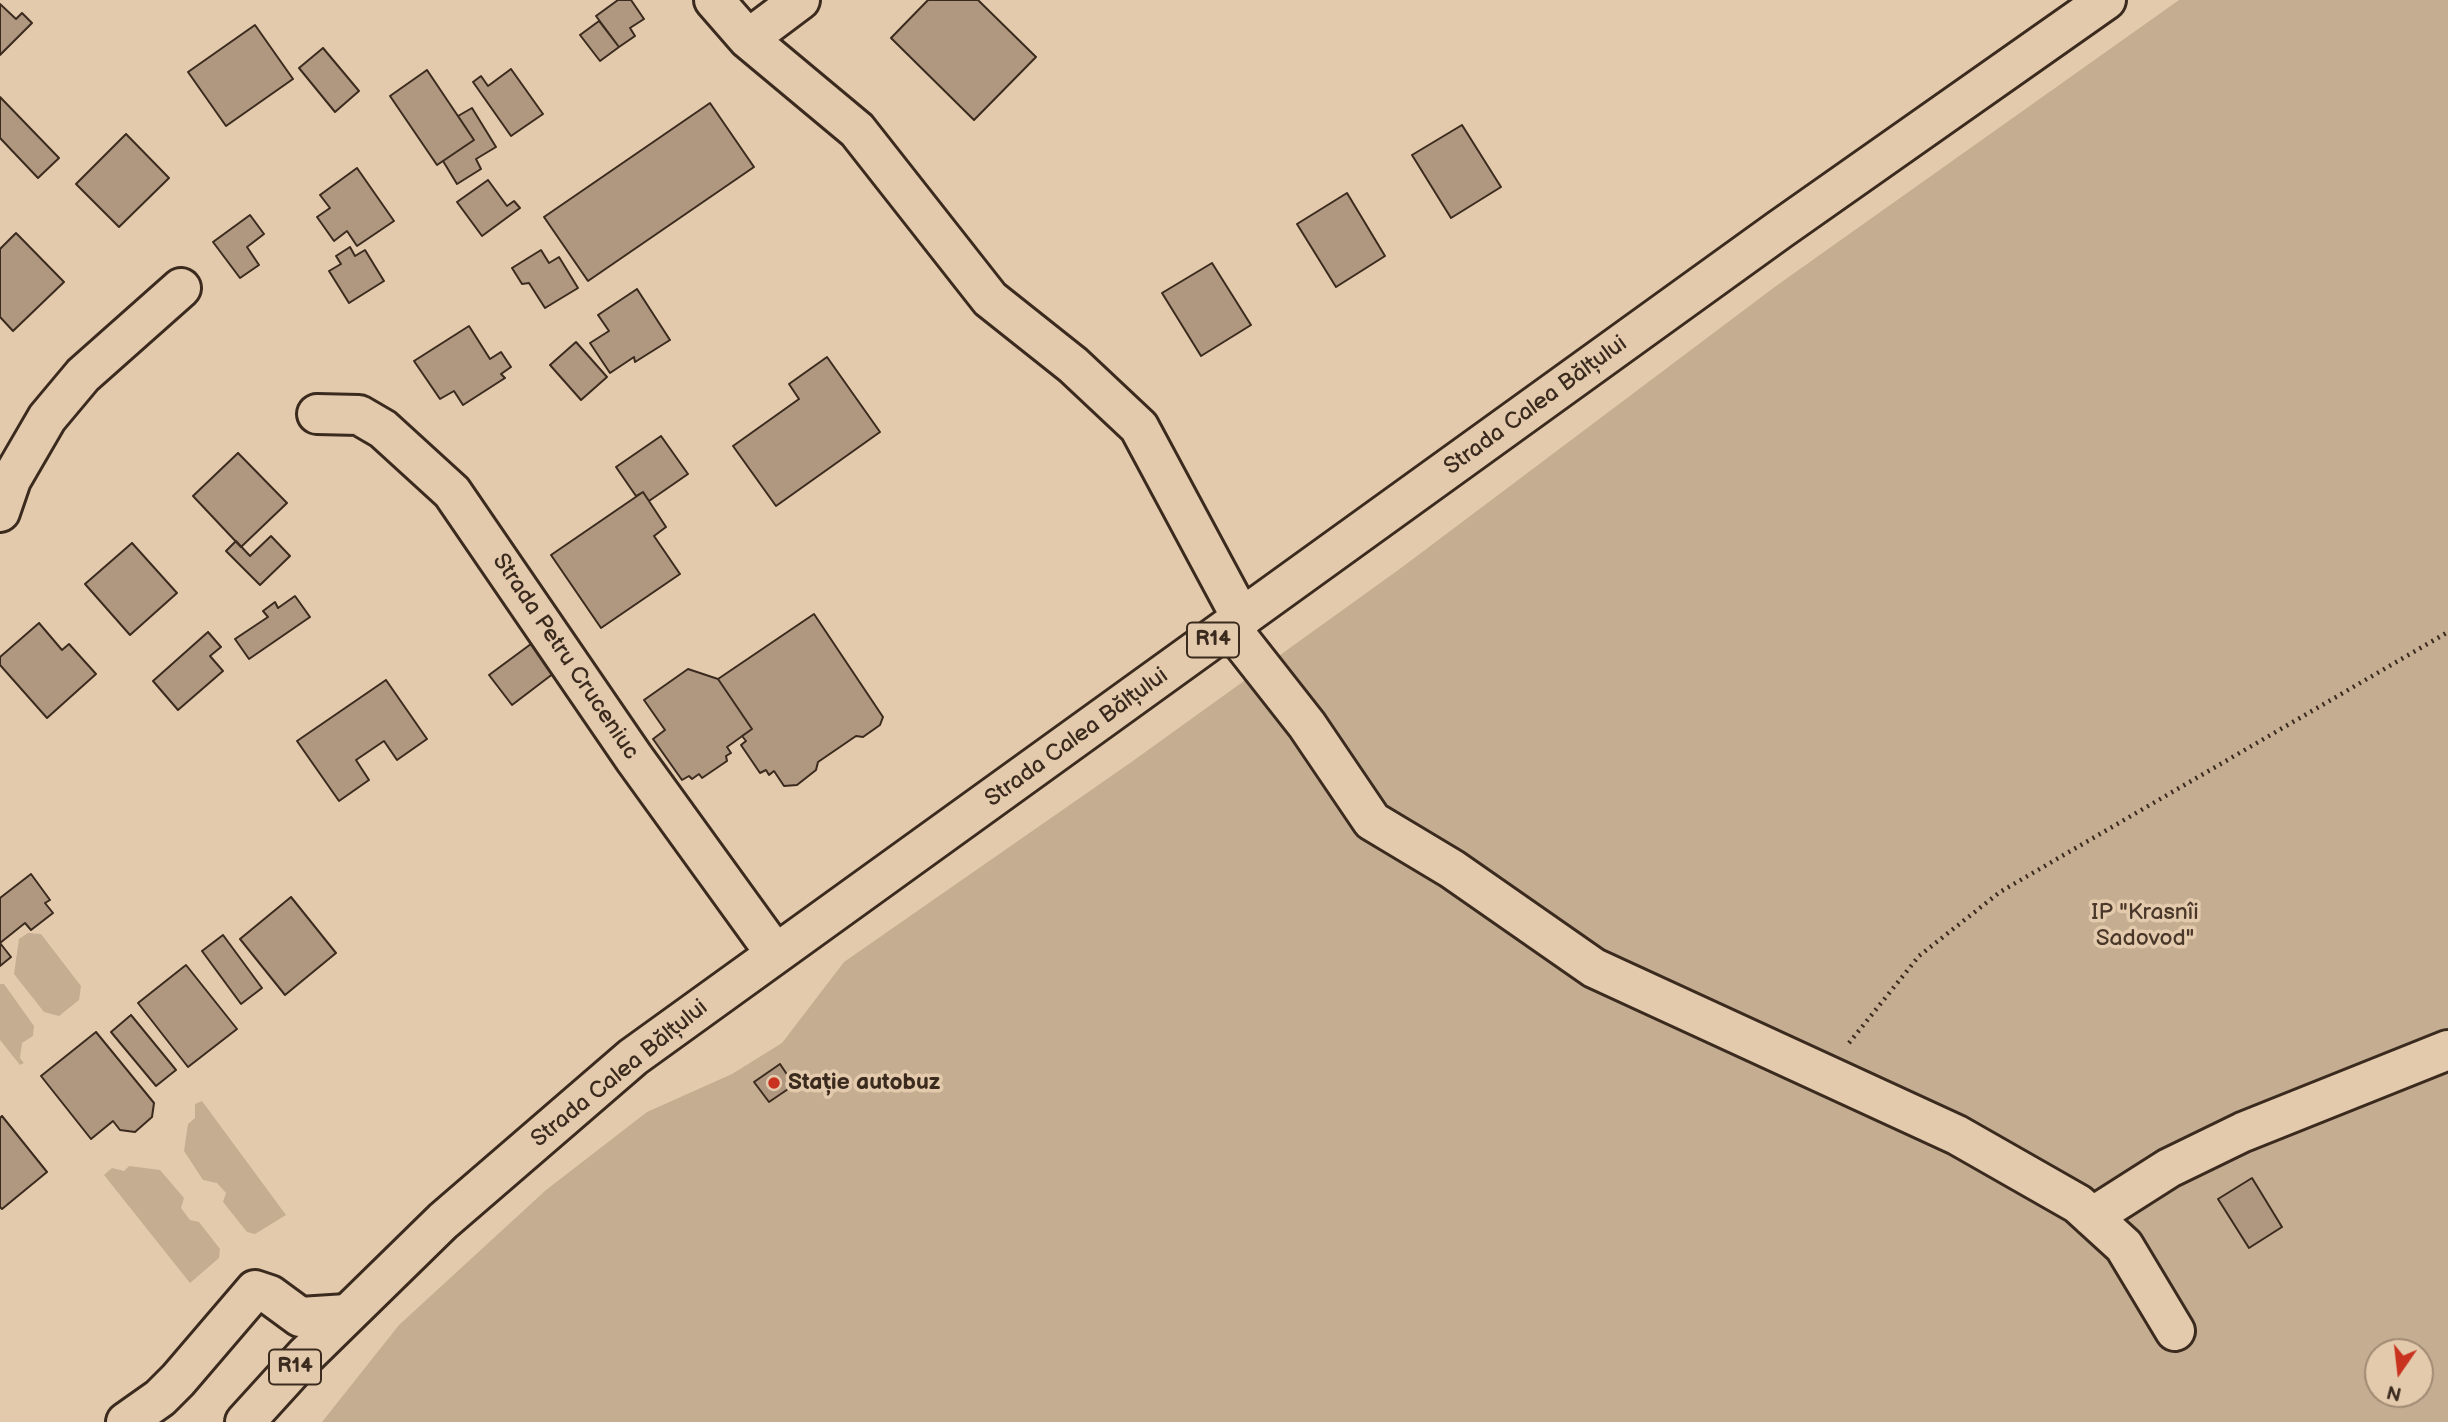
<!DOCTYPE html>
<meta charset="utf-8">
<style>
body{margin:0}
#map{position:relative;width:2448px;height:1422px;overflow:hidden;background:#e4caac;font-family:"Balsamiq Sans",sans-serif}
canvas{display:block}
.north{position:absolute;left:2364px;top:1338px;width:70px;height:70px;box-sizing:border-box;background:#e4caac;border:2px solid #a08a73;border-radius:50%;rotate:194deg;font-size:19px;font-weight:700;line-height:28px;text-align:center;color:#3b2a1e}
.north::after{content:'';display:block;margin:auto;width:24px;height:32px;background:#c8321e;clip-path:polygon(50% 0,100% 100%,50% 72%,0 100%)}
</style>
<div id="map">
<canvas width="2448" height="1422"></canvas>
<div class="north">N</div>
</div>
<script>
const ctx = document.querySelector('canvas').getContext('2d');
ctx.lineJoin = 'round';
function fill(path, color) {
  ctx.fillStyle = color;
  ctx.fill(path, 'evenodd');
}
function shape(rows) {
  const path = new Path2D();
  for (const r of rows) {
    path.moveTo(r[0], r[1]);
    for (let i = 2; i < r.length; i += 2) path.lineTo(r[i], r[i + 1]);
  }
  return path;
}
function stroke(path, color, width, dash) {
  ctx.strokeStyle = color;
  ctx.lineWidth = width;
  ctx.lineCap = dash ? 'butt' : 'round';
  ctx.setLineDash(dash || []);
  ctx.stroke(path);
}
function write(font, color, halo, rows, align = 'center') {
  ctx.font = font + ' "Balsamiq Sans",sans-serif';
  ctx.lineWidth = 7;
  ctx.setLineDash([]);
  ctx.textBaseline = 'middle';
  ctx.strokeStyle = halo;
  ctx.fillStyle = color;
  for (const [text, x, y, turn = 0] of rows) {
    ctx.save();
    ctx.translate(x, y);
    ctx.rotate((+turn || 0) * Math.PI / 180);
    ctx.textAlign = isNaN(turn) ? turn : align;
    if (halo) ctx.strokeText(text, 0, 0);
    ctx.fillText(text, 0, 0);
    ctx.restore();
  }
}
fill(shape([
 [2179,0,2448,0,2448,1422,322,1422,399,1325,546,1190,647,1112,732,1074,782,1043,844,962,1130,763,1401,568,1776,286],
 [2378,1352,2420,1352,2420,1394,2378,1394],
 [28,933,41,934,81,986,79,1000,59,1016,44,1012,14,974,19,939],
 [0,984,4,984,34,1026,33,1036,22,1043,20,1058,24,1063,20,1065,0,1040],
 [202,1101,286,1215,255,1234,247,1232,223,1202,226,1193,217,1183,203,1180,184,1151,188,1124,195,1118,195,1104],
 [129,1166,160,1170,184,1198,181,1208,190,1220,199,1222,220,1249,219,1258,190,1283,104,1175,112,1168,124,1171]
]), '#c5ad92');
const building = shape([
 [618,0,631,0,644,19,630,28,635,36,619,47,596,16,618,0],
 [928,0,978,0,1036,57,974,120,891,38,928,0],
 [0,4,16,19,22,13,32,23,0,55,0,4],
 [599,21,619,47,600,61,580,35,599,21],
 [255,25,293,79,226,126,188,72,255,25],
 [323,48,359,91,335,112,299,68,323,48],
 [511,69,543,114,511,136,473,82,481,76,488,86,511,69],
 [427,70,474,140,437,165,390,96,427,70],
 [0,97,59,158,38,178,0,138,0,97],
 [710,103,754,167,588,281,544,217,710,103],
 [472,108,496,147,476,159,481,169,457,184,443,161,474,140,458,116,472,108],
 [1462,125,1501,187,1451,218,1412,155,1462,125],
 [126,134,169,178,119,227,76,184,126,134],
 [357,168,394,221,357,246,347,231,334,241,317,217,330,208,320,195,357,168],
 [488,180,507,206,514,201,520,208,482,236,457,202,488,180],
 [1347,193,1385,256,1336,287,1297,224,1347,193],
 [250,215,264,234,247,247,259,265,240,278,213,242,250,215],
 [16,233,64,282,13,331,0,317,0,249,16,233],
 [350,247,355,256,365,250,384,281,349,303,329,271,341,264,336,256,350,247],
 [541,250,549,263,559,257,578,288,545,308,529,283,522,284,512,268,541,250],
 [1212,263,1251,325,1201,356,1162,293,1212,263],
 [637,289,670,340,635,362,634,357,610,373,590,343,609,331,598,315,637,289],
 [469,326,490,359,501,352,511,367,501,374,505,378,463,405,454,391,440,399,414,361,469,326],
 [576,342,607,377,581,400,550,365,576,342],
 [827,357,880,432,776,506,733,446,799,399,789,384,827,357],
 [661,436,688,474,649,501,643,492,636,496,616,467,661,436],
 [238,453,287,503,241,547,193,496,238,453],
 [643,492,666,527,654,536,680,574,601,628,551,555,643,492],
 [271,536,290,556,260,585,226,551,236,541,250,556,271,536],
 [132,543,177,593,130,635,85,584,132,543],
 [295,596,310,617,249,659,235,639,268,617,263,611,275,602,278,608,295,596],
 [814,614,883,717,880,725,863,737,856,736,818,762,816,770,797,785,784,786,774,771,769,775,766,770,760,773,741,745,746,741,742,736,752,729,718,679,814,614],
 [39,623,62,650,69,644,96,674,47,718,0,665,0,657,39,623],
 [208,632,221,647,210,656,223,671,178,710,153,681,208,632],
 [535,641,558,670,512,705,489,675,535,641],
 [688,669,718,679,752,729,727,747,731,753,726,756,727,761,702,778,699,774,692,779,689,776,682,780,653,739,665,730,644,700,688,669],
 [386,680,427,739,397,760,384,741,356,760,369,780,339,801,297,741,386,680],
 [31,874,50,900,45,903,53,913,31,930,25,923,0,943,0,898,31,874],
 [291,897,336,953,285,995,240,939,291,897],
 [223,935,262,988,241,1004,202,951,223,935],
 [0,943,11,957,0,966,0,943],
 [186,965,237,1029,188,1067,138,1003,186,965],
 [131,1015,176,1070,156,1086,111,1032,131,1015],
 [96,1032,154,1103,152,1117,135,1132,120,1130,113,1121,91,1139,41,1076,96,1032],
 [780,1064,794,1085,769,1102,754,1082,780,1064],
 [2,1116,47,1172,2,1209,0,1207,0,1118,2,1116],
 [2252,1178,2282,1227,2249,1248,2218,1199,2252,1178]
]);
fill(building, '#b09880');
stroke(building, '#3b2a1e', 2);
const minor = shape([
 [714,0,748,39,857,130,990,299,1073,365,1139,427,1242,619],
 [748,39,800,0],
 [317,414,359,415,383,429,452,492,634,758,775,953],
 [0,512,11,480,47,418,83,375,181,288],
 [1230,627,1307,725,1372,821,1452,869,1594,968,1957,1135,2078,1204,2124,1246,2175,1331],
 [2092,1217,2169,1168,2243,1132,2448,1050],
 [126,1422,160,1398,178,1380,255,1290,270,1295,300,1317,347,1314]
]);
const major = shape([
 [245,1422,305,1356,443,1221,633,1057,1779,230,2106,0]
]);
stroke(minor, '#3b2a1e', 44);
stroke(major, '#3b2a1e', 44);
stroke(shape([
 [1849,1043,1919,956,2000,892,2448,632]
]), '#3b2a1e', 4.5, [2, 5]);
stroke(minor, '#e4caac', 38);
stroke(major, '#e4caac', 38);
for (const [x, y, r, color] of [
 [774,1083,7,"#c8321e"]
]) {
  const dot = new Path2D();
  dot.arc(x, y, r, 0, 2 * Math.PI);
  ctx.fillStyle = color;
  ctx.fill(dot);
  stroke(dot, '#e4caac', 2.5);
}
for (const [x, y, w] of [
 [1213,640,52],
 [295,1367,52]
]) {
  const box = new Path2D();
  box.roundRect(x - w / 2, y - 17.5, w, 35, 5);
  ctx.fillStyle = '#e4caac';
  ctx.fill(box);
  stroke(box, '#3b2a1e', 2);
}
write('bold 21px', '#3b2a1e', null, [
 ["R14",1213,640],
 ["R14",295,1367]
]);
write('23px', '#3b2a1e', '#e4caac', [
 ["Strada Calea Bălțului",1536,406,-36],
 ["Strada Petru Cruceniuc",565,657,56],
 ["Strada Calea Bălțului",1077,738,-36],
 ["Strada Calea Bălțului",620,1074,-39]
]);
write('23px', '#49372a', '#e4caac', [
 ["IP \"Krasnîi",2145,913],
 ["Sadovod\"",2145,939]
]);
write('bold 23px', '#3b2a1e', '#e4caac', [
 ["Stație autobuz",788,1083]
], 'left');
</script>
